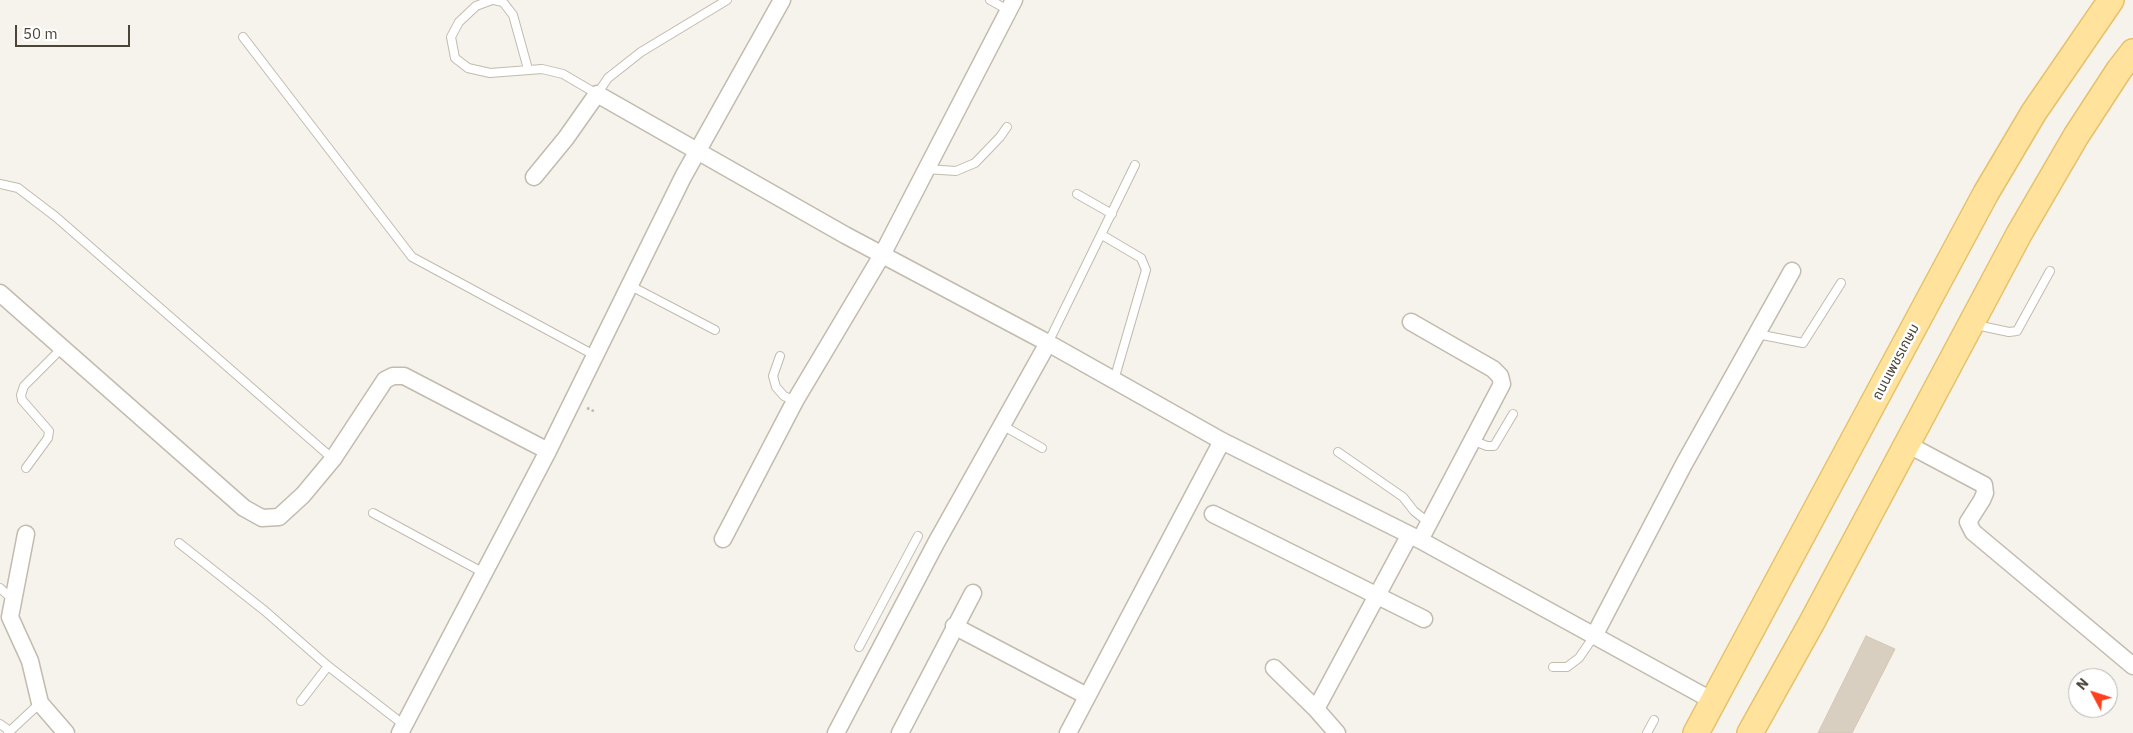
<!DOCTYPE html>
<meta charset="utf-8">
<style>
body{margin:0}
#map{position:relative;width:2133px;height:733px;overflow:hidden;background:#f6f3ec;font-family:"IBM Plex Sans",sans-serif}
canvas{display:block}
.north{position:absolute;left:2068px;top:668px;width:50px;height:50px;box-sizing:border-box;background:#fff;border:1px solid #b7b4b0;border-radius:50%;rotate:310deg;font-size:14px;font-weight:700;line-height:20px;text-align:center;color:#4b4439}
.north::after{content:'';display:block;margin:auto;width:18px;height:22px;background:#fc3f1d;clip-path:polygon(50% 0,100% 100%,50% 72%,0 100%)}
.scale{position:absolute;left:15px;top:25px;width:115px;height:22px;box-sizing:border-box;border:2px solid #4b4439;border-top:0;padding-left:6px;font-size:15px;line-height:18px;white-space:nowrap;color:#4b4439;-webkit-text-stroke:4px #fff;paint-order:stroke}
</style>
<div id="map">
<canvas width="2133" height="733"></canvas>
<div class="north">N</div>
<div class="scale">50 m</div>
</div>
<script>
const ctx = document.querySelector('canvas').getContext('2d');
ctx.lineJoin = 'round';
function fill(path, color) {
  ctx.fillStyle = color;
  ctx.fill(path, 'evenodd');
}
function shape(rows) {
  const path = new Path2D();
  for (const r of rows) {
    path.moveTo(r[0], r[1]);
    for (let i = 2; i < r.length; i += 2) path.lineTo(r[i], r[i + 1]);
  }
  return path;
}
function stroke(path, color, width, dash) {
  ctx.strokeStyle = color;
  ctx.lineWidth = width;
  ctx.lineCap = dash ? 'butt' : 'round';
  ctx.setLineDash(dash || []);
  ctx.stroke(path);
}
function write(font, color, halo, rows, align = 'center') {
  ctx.font = font + ' "IBM Plex Sans","Noto Sans Thai",sans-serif';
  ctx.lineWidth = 5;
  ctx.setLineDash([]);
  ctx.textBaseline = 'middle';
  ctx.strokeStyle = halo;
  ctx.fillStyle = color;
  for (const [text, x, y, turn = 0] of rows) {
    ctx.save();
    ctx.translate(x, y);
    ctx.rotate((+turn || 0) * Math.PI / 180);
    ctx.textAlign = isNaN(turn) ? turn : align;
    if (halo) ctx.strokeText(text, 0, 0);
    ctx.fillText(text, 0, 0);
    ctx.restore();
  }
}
const building = shape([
 [1866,636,1895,649,1852,733,1818,733,1866,636]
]);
fill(building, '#d8cfc1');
stroke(building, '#d3c7b4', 1);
const lane = shape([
 [492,0,476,6,459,22,451,37,455,58,468,68,490,73,542,69,563,74,597,94,608,78,641,52,727,0],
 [494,0,503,2,513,15,528,69],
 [990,0,1008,10],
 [243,37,412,257,594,355],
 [926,169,956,171,975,163,1000,137,1007,127],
 [0,184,18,188,56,217,333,459],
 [1077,194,1112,214],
 [1102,235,1141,258,1146,270,1114,380],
 [629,285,715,330],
 [1976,325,2009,332,2017,331,2050,271],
 [1757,334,1803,343,1841,283],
 [1048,343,1135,165],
 [780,356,773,376,776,387,784,396,795,401],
 [1002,425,1042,448],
 [1474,441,1487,446,1494,446,1513,414],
 [1338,452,1403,497,1414,511,1429,523],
 [26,468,48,438,49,431,22,400,21,395,24,386,62,348],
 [373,513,484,573],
 [179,543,265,611,328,666,404,725],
 [0,588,12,599],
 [859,647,918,536],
 [1553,667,1567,667,1579,658,1594,636],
 [301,701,328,666],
 [0,724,10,731],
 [8,733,40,703],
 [1647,733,1654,720]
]);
const street = shape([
 [534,177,566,138,597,94,845,235,1048,343,1222,441,1420,540,1713,701],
 [0,293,244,508,262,518,279,517,303,495,333,459,385,380,393,376,404,376,548,451],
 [1411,322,1493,369,1500,376,1502,384,1420,540],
 [1905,443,1984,485,1985,493,1982,500,1968,522,1973,532,2133,666],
 [1213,514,1424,619],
 [26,534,10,617,30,661,40,703,66,733],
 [723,539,795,401,882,255,1014,0],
 [954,626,1087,696],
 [1594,636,1684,464,1792,271],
 [1274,668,1316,709,1337,733],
 [1316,709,1409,536],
 [400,733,548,451,683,177,782,0],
 [836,733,936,543,1048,343],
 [900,733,973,593],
 [1068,733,1222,441]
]);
const primary = shape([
 [1696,733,1986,193,2034,112,2111,0],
 [1750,733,1811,624,2019,234,2076,136,2119,70,2133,52]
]);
stroke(lane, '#c2bbae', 10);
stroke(street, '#c2bbae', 19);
stroke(primary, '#e6c16a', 28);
stroke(shape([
 [587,408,596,412]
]), '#c4b79f', 2.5, [2.5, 2.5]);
stroke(lane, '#fff', 8);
stroke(street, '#fff', 16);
stroke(primary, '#ffe39c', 25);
write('14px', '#4b4439', '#fff', [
 ["ถนนเพชรเกษม",1896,362,-62]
]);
</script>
